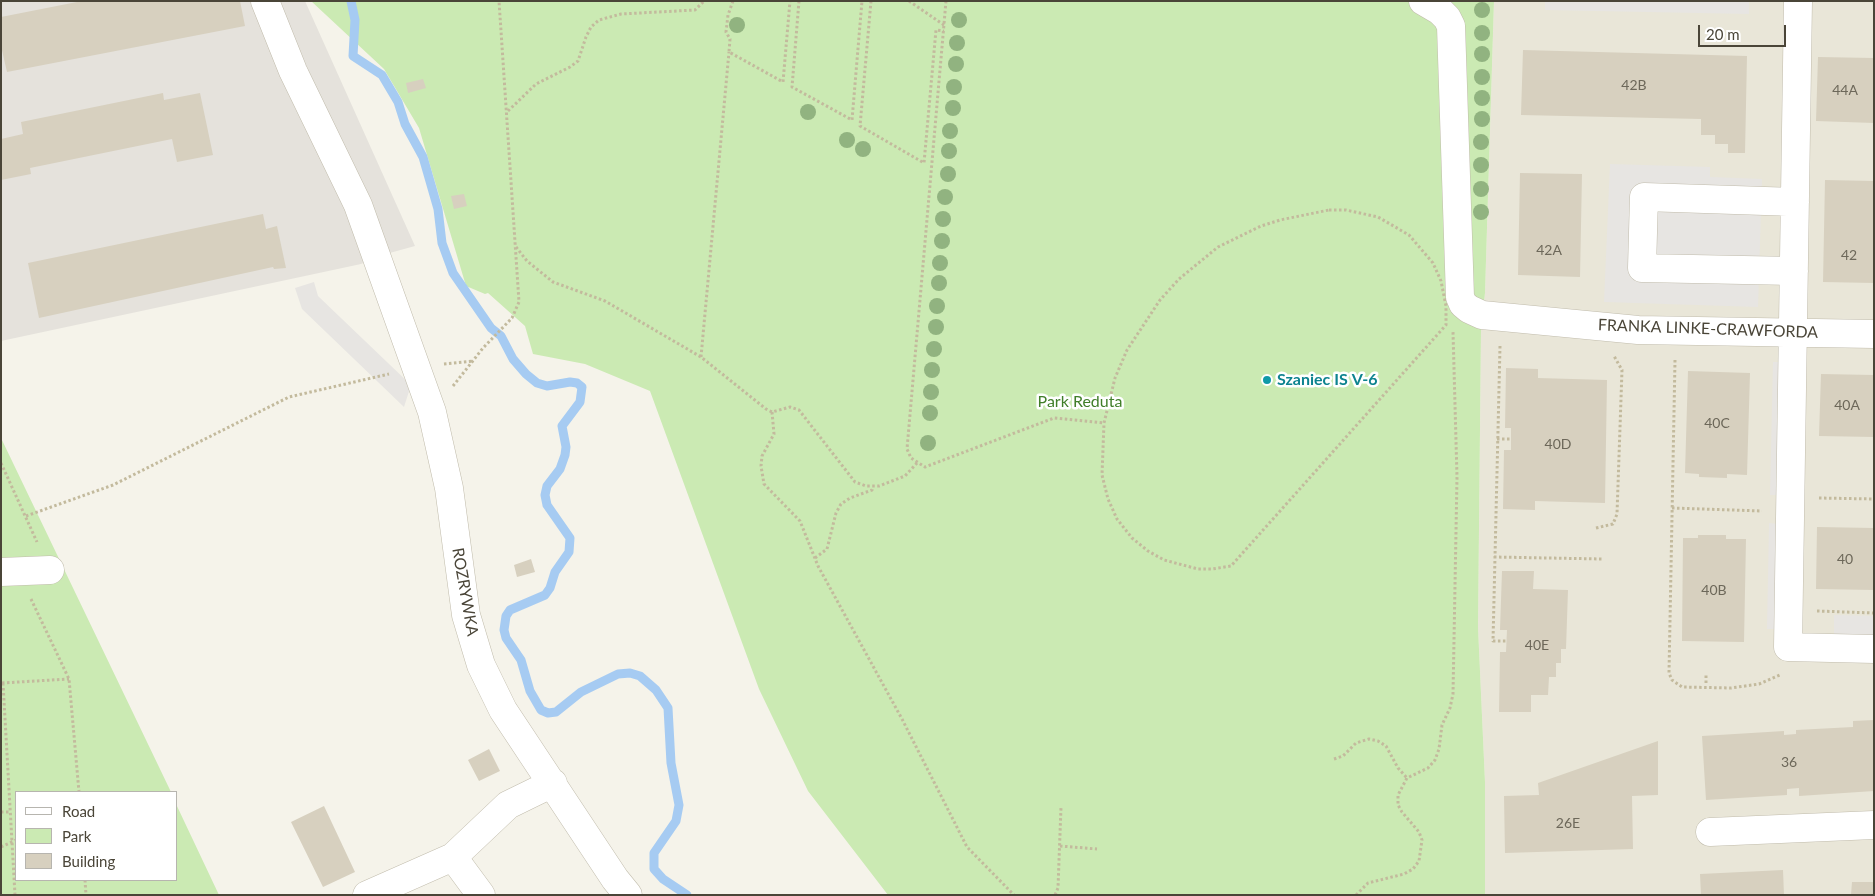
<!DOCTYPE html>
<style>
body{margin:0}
#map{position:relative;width:1875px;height:896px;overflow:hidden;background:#f5f3ea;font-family:Lato,sans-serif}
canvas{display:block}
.frame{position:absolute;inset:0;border:2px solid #4a4538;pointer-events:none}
.legend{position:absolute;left:15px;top:791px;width:162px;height:90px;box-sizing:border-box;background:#fff;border:1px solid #b7b5af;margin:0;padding:6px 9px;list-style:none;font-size:15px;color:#4a4538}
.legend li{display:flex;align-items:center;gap:10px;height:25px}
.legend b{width:25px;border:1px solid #b7b5af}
.scale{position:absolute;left:1698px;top:25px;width:88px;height:22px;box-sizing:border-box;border:2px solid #4a4538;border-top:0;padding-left:6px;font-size:15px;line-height:18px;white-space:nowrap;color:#4a4538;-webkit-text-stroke:4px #fff;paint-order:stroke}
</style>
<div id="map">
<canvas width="1875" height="896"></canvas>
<div class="frame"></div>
<ul class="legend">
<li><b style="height:6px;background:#fff"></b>Road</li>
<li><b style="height:14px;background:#cbeab3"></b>Park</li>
<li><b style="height:14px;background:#d7d0bf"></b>Building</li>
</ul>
<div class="scale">20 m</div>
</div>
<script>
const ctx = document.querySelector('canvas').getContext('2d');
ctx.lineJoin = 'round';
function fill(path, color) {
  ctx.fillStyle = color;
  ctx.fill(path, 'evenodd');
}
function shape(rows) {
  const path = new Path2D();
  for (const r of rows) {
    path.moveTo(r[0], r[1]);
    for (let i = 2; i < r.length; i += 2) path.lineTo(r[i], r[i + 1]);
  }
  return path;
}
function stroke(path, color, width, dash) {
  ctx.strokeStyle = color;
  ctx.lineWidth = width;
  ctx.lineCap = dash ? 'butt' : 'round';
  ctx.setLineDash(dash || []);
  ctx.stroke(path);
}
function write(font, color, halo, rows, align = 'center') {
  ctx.font = font + ' Lato,sans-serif';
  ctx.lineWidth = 5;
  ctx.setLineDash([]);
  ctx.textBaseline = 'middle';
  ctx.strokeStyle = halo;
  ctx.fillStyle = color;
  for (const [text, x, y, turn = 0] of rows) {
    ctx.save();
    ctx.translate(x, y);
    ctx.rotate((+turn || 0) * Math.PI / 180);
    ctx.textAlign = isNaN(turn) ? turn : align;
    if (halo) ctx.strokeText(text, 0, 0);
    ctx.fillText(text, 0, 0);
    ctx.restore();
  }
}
fill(shape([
 [1494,1,1874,1,1874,895,1485,895,1485,782,1478,627,1481,330,1485,293]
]), '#e9e6d8');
fill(shape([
 [1,1,305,1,415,246,375,257,361,264,1,341]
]), '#e5e2dc');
fill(shape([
 [311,1,1494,1,1485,293,1481,330,1478,627,1485,782,1485,895,888,895,808,791,759,689,650,391,585,364,533,354,525,326,488,293,485,294,466,286,419,128,384,69],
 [1,438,171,792,16,792,16,880,176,880,176,804,219,895,1,895]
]), '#cbeab3');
fill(shape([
 [1545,1,1749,1,1749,14,1545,10],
 [1610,164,1710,167,1710,177,1762,179,1758,307,1604,302],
 [314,282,318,296,411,385,404,407,302,309,295,288],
 [1773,362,1783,362,1779,495,1770,495],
 [1769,523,1779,524,1777,629,1767,629],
 [1834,615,1874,616,1874,637,1834,637]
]), '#e7e5e2');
stroke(shape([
 [351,1,355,20,353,56,382,75,398,102,405,124,423,157,438,209,442,243,453,273,491,328,501,336,513,359,526,374,537,383,547,386,570,382,577,383,582,387,580,402,562,426,566,447,565,455,560,469,547,486,545,495,547,505,570,538,569,552,555,572,550,588,545,595,510,610,506,616,504,630,506,638,521,660,530,691,541,710,548,713,556,712,581,692,618,674,630,673,640,676,656,690,668,708,671,763,679,805,676,821,654,853,654,869,663,879,687,895]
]), '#a6cbf2', 9);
fill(shape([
 [82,1,240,1,245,26,7,72,1,46,1,17],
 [1523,50,1747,56,1745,153,1728,153,1728,144,1715,144,1715,135,1701,135,1701,119,1521,115],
 [1818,57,1874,58,1874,123,1816,121],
 [423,79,426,88,408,93,406,83],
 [163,93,164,100,200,93,213,155,177,162,172,139,30,168,31,174,1,180,1,139,23,134,21,122],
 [1520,173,1582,174,1580,277,1518,275],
 [1825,180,1874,181,1874,283,1823,282],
 [464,194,467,206,454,209,451,196],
 [263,214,266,229,277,226,286,268,274,269,273,267,39,318,28,263],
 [1506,368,1538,369,1538,378,1607,380,1605,503,1535,501,1535,510,1503,509,1504,450,1511,450,1511,428,1505,428],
 [1688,371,1750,373,1747,475,1727,474,1727,478,1699,477,1699,474,1685,473],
 [1821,374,1874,375,1874,437,1819,436],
 [1817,527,1874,528,1874,590,1816,589],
 [1698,535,1726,535,1726,539,1746,539,1744,642,1682,641,1683,538,1698,538],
 [531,559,535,572,517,577,514,565],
 [1502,571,1534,571,1533,589,1568,590,1566,649,1561,649,1561,663,1556,663,1556,677,1549,677,1548,695,1531,695,1531,712,1499,712,1500,652,1506,652,1507,630,1500,630],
 [1874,720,1874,791,1799,796,1799,788,1787,789,1787,795,1706,800,1702,736,1784,731,1784,735,1796,734,1796,730,1853,727,1853,721],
 [1658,741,1658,795,1632,796,1633,849,1505,853,1504,796,1539,795,1538,783],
 [489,749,500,771,479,781,468,760],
 [324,806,355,872,323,887,291,822],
 [1783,870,1784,895,1701,895,1700,874],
 [1852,882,1874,882,1874,895,1851,895]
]), '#d7d0bf');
const minor = shape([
 [265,1,293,71,358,205,432,412,449,488,466,615,481,665,503,710,615,879,628,895],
 [1423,1,1440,11,1447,18,1451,26,1460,297,1463,304,1469,309,1482,315,1638,330,1874,334],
 [1798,1,1788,647,1874,649],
 [1794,271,1642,268,1644,197,1795,202],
 [1,572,50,570],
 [1710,832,1874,825],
 [453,857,481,895],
 [367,895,453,857,508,805,553,783]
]);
stroke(minor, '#c1bcac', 29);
stroke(shape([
 [733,1,728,15,726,32,730,39,729,52,783,82,790,1],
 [799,1,792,87,852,120,862,1],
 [871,1,860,126,924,163,936,30,944,31],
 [909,1,944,25],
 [946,1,907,449,911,458,925,467,1054,418,1104,423],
 [508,111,536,84,570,67,578,61,586,37,591,27,599,20,621,14,695,10,704,1],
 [1329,210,1346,210,1378,217,1409,235,1433,263,1441,281,1446,306,1446,325,1231,566,1212,569,1198,569,1164,560,1148,551,1132,538,1117,519,1108,499,1102,475,1104,423,1115,378,1127,350,1160,300,1179,279,1218,247,1261,226,1280,220,1329,210],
 [516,247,527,261,553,282,605,301,701,357,766,409,772,412,790,407,799,410,855,482,866,486,879,486,905,476,917,463],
 [1500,346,1493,641,1507,641],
 [701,357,729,52],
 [1675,360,1669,673,1672,680,1682,687,1731,688,1759,684,1780,675],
 [444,364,473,361],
 [453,386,483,348,512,318,519,302,499,1],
 [772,412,774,434,762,456,761,466,764,484,800,521,818,566,902,719,967,847,1014,895],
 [1497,439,1511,439],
 [1,463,37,542],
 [1819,498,1874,499],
 [1672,508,1762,511],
 [26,516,113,485,289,397,389,374],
 [1596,528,1613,524,1617,514,1622,370,1614,356],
 [1494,557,1602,559],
 [815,558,827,549,836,513,841,504,850,498,872,490,872,487],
 [31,599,69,679,79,792],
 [1817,611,1874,613],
 [2,683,69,679],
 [3,683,15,895],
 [1706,683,1706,674],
 [1334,759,1343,756,1356,743,1369,739,1378,741,1386,746,1398,768,1407,778],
 [1,812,11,812],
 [1060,846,1097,849],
 [1,847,16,840],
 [85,880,86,895],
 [1055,895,1058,888,1061,807],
 [1356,895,1368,883,1404,874,1413,869,1419,861,1422,840,1419,832,1402,812,1398,805,1398,795,1407,778,1428,768,1435,760,1439,749,1442,725,1450,708,1453,694,1457,477,1453,332]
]), '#c3ba9d', 3, [2.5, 2.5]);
stroke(minor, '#fff', 28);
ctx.fillStyle = '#91b380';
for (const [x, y] of [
 [1482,10],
 [959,20],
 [737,25],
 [1482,33],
 [957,43],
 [1482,54],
 [956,64],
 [1482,77],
 [954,87],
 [1482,98],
 [953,108],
 [808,112],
 [1482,119],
 [950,131],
 [847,140],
 [1481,142],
 [863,149],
 [949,151],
 [1481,165],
 [948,174],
 [1481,189],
 [945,197],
 [1481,212],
 [943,219],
 [942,241],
 [940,263],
 [939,283],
 [937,306],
 [936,327],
 [934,349],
 [932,370],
 [931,392],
 [930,413],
 [928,443]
]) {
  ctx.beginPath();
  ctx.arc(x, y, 8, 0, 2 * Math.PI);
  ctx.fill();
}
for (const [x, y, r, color] of [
 [1267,380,5,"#0f9aa8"]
]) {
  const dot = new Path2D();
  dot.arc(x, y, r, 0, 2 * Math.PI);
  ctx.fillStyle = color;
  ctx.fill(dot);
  stroke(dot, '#fff', 2);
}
write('14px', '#6d685a', null, [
 ["42B",1634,85],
 ["44A",1845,90],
 ["42A",1549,250],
 ["42",1849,255],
 ["40A",1847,405],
 ["40C",1717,423],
 ["40D",1558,444],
 ["40",1845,559],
 ["40B",1714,590],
 ["40E",1537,645],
 ["36",1789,762],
 ["26E",1568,823]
]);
write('16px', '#4a4538', '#fff', [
 ["FRANKA LINKE-CRAWFORDA",1708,329,2],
 ["ROZRYWKA",465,592,80]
]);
write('bold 16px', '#0d838f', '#fff', [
 ["Szaniec IS V-6",1277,380]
], 'left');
write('16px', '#407e29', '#fff', [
 ["Park Reduta",1080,402]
]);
</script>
